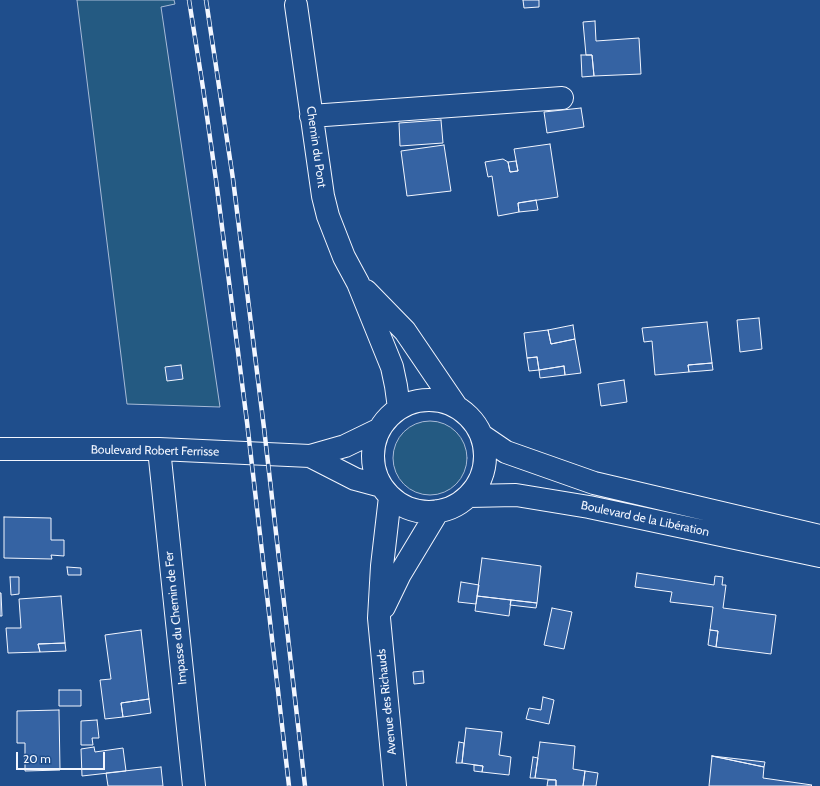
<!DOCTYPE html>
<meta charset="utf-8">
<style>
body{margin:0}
#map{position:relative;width:820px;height:786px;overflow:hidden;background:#1f4e8c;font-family:Cabin,sans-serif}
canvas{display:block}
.scale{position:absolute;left:16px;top:752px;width:89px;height:18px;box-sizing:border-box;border:2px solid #f2f6ff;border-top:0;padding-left:5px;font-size:12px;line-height:14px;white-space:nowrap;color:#f2f6ff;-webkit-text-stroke:3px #1f4e8c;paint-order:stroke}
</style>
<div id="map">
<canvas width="820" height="786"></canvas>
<div class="scale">20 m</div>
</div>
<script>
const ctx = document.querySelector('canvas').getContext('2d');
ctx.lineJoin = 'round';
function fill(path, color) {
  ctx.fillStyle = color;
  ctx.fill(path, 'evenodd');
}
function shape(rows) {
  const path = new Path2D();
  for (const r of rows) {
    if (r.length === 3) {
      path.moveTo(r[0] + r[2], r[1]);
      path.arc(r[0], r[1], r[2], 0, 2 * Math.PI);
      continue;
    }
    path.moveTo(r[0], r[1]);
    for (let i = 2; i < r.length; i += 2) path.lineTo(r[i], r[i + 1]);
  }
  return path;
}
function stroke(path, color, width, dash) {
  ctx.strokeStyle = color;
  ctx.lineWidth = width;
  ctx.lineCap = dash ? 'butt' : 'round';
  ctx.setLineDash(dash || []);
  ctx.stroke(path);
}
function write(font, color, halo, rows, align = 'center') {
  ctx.font = font + ' Cabin,sans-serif';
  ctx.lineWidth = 3;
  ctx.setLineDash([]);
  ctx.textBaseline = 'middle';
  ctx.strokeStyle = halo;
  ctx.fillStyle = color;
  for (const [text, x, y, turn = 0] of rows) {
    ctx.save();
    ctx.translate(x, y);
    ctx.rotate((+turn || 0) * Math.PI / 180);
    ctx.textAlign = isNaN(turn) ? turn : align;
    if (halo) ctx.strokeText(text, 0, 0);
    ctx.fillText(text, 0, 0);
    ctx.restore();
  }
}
const green = shape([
 [77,0,174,0,175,4,161,7,220,407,127,404,77,0],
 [430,458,37]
]);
fill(green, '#245a82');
stroke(green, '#a8bbd7', 1);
const building = shape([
 [523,0,539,0,539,7,524,8,523,0],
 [595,21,596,41,639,38,641,74,594,76,592,55,586,55,583,22,595,21],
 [581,55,592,55,594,76,582,77,581,55],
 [581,108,584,127,547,133,544,112,581,108],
 [441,120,443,143,400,146,399,123,441,120],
 [550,144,558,197,518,203,519,212,498,216,492,176,488,177,485,162,503,159,508,162,510,172,518,171,514,149,550,144],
 [444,145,451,191,407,196,401,151,444,145],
 [516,161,518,171,510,172,508,162,516,161],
 [536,200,538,210,519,212,518,203,536,200],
 [759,318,762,349,740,352,737,320,759,318],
 [707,322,712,363,688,365,689,372,655,375,652,341,644,342,642,328,707,322],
 [573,325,575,339,551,344,548,330,573,325],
 [548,330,551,344,575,339,581,373,565,375,564,366,539,370,537,357,527,358,524,333,548,330],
 [537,357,539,370,529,371,527,358,537,357],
 [712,363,713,370,689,372,688,365,712,363],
 [181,365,183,379,167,381,165,367,181,365],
 [564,366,565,375,540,378,539,370,564,366],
 [624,380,627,402,601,406,598,384,624,380],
 [4,517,51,518,51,540,64,540,64,556,51,555,52,559,4,558,4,517],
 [482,558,541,566,537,603,477,596,482,558],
 [67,567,81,568,81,575,68,575,67,567],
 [637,573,714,585,715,576,723,577,722,585,726,585,723,608,776,615,771,654,716,647,718,631,710,630,713,607,670,602,672,592,635,587,637,573],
 [10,577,19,577,19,594,11,595,10,577],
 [461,582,479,585,476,604,458,602,461,582],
 [0,593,1,593,2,616,0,616,0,593],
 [61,596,65,643,38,644,40,652,8,653,6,628,21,628,19,599,61,596],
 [477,596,511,600,509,616,475,611,477,596],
 [511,600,537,603,536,608,510,605,511,600],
 [552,608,572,612,564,649,544,645,552,608],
 [141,630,149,699,121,703,123,717,105,719,100,680,111,679,105,635,141,630],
 [710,630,718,631,716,647,708,645,710,630],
 [65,643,66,651,40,652,38,644,65,643],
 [423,671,424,683,414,684,413,672,423,671],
 [59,690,81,690,81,706,59,706,59,690],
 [543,697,554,700,549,724,526,719,529,708,541,710,543,697],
 [149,699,151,713,123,717,121,703,149,699],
 [59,710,60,770,25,771,25,743,17,743,17,711,59,710],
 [97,720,99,738,92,738,93,745,81,745,81,721,97,720],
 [466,728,502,732,499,755,511,757,509,775,482,772,483,766,462,763,466,728],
 [459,742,464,743,462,763,456,763,459,742],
 [540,742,575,746,573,769,585,771,583,786,556,786,556,780,535,778,540,742],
 [94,747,95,752,123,748,126,771,82,776,81,749,94,747],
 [712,756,764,767,763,778,812,785,811,786,709,786,712,756],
 [712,756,765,762,764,767,712,756],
 [533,757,538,758,535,778,530,778,533,757],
 [474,765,483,766,482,772,474,771,474,765],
 [161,767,163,786,108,786,106,773,161,767],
 [585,771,598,773,596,786,583,786,585,771],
 [548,780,556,780,556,786,547,786,548,780]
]);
fill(building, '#3563a3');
stroke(building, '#f2f6ff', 1);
const minor = shape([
 [296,5,323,196,328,216,344,257,358,283,392,367,396,386,399,408],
 [311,116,562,98],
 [366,291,405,331,456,406],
 [429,456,56],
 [481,435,506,452,594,483,820,536],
 [0,449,159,449,310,456,345,446,378,430],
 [159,449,194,786],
 [310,456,355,479,381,486],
 [469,496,516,495,589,507,820,556],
 [390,497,382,566,379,618,395,786],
 [384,607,400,574,438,511]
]);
stroke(minor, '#f2f6ff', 24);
stroke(minor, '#1f4e8c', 22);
const rail = shape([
 [189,0,203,88,216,180,247,422,289,786],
 [206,0,233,179,264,428,305,786]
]);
stroke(rail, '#f2f6ff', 4.5);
stroke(rail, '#1f4e8c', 3, [9]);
write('12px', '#f2f6ff', '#1f4e8c', [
 ["Chemin du Pont",316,147,82],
 ["Boulevard Robert Ferrisse",155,451,1],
 ["Boulevard de la Libération",645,519,12],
 ["Impasse du Chemin de Fer",176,618,-96],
 ["Avenue des Richauds",387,702,-96]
]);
</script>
